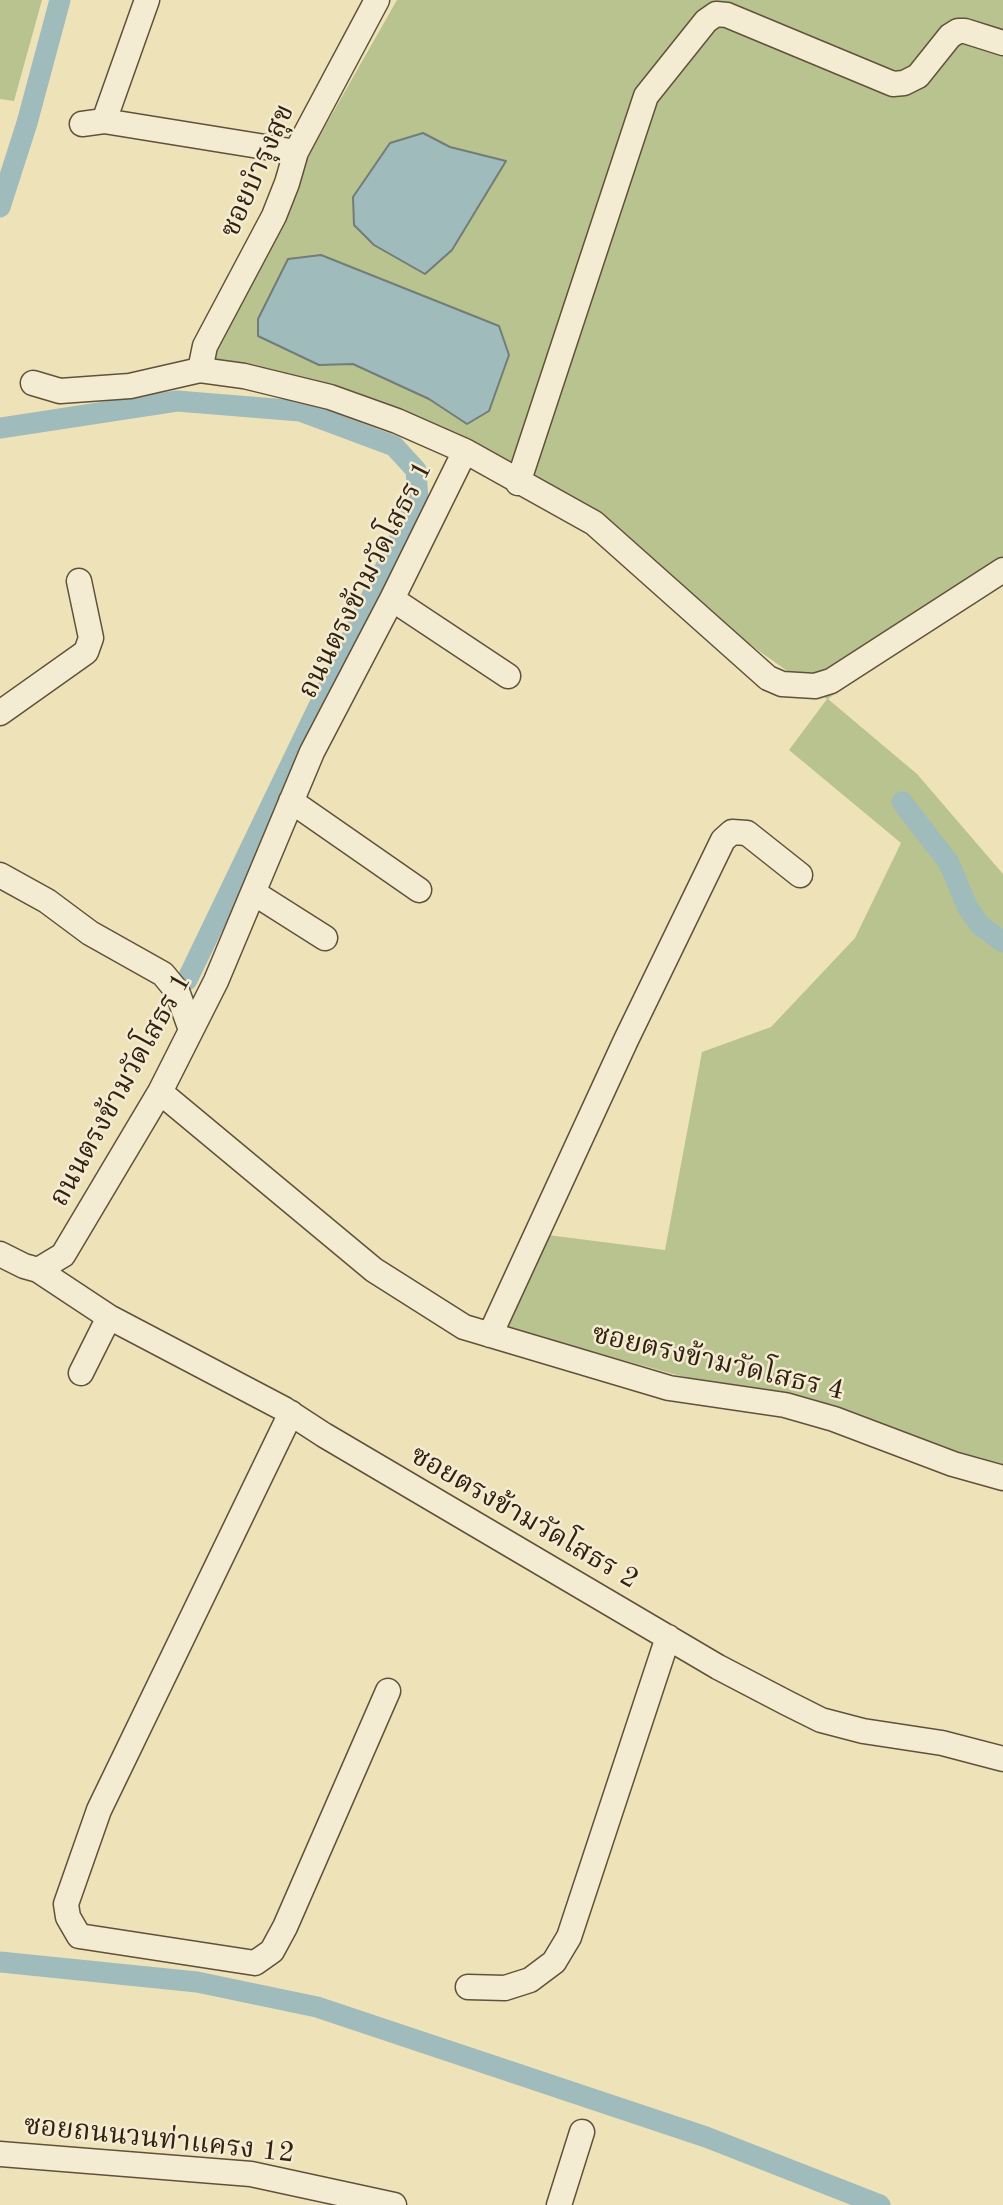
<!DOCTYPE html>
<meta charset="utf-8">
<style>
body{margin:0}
canvas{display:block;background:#eee2b9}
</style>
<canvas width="1003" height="2205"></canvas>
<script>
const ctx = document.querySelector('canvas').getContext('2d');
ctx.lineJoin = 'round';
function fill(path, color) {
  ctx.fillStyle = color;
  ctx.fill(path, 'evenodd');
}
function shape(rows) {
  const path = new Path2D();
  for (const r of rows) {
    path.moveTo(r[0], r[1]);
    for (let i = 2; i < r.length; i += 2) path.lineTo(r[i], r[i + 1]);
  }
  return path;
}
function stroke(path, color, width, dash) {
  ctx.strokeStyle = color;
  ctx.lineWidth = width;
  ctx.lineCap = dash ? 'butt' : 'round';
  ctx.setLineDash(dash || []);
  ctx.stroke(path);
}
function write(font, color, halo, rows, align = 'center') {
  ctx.font = font + ' "Old Standard TT","Noto Serif Thai",serif';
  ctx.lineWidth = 5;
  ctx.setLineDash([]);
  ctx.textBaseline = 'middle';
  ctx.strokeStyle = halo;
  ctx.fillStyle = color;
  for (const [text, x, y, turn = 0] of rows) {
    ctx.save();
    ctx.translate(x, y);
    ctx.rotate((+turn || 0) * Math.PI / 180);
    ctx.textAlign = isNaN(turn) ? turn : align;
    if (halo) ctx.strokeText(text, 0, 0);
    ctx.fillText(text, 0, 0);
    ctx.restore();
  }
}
fill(shape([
 [0,0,42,0,14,101,0,99],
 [397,0,1003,0,1003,561,828,699,917,774,1003,874,1003,1471,864,1421,673,1374,505,1327,548,1235,665,1250,702,1052,771,1027,855,938,901,843,789,750,827,699,759,651,492,453,211,357,274,216],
 [423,133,450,147,506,161,374,245,354,225,353,197],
 [353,364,489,411,467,424,429,399]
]), '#b9c38f');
const water = shape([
 [423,133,450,147,506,161,452,250,425,274,374,245,354,225,353,197,390,143,423,133],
 [321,255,499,326,509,355,489,411,467,424,429,399,353,364,319,365,258,336,258,319,288,259,321,255]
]);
fill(water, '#9fbbbb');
stroke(water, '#737d77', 2);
stroke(shape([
 [0,207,27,123,60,0],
 [0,428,177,401,300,411,394,446,416,470,418,500,187,980],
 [902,802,949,863,968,908,980,925,1003,942],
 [0,1962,197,1982,317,2007,706,2137,880,2205]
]), '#9fbbbb', 21);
const minor = shape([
 [104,121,147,0],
 [82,124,104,121,296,152],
 [200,370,205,346,274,216,287,183,296,152,377,0],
 [33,383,60,391,130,386,200,370,244,376,330,397,397,421,465,451],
 [518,483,646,96,706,21,716,14,727,15,893,84,904,83,918,76,950,36,958,31,965,31,1003,43],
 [392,599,508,676],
 [0,713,86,652,91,638,79,581],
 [291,801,419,890],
 [0,875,47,901,90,933,163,974,177,991,191,1030],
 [254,893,325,938],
 [160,1092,374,1270,464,1327,669,1388,785,1405,834,1419,953,1464,1003,1478],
 [0,1254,24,1266,38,1270,63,1255,160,1092,216,981,312,752,392,599,465,451,594,523,768,678,782,684,815,686,831,681,1003,570],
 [38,1270,109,1317,284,1409,324,1435,718,1667,787,1703,821,1720,863,1731,942,1743,1003,1759],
 [490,1335,626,1040,723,840,732,832,747,833,800,875],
 [81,1373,109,1317],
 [291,1413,99,1810,66,1904,68,1917,79,1936,255,1963,272,1951,285,1927,388,1691],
 [468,1987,505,1988,530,1980,554,1962,569,1937,668,1637],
 [0,2154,251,2174,394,2205],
 [559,2205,582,2132]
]);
stroke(minor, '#61513a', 27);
stroke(minor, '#f4ecd2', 24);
write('28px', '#322110', '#f4ecd2', [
 ["ซอยบำรุงสุข",258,171,-66],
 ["ถนนตรงข้ามวัดโสธร 1",366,580,-63],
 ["ถนนตรงข้ามวัดโสธร 1",121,1090,-61],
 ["ซอยตรงข้ามวัดโสธร 4",718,1363,13],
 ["ซอยตรงข้ามวัดโสธร 2",524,1518,30],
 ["ซอยถนนวนท่าแครง 12",159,2140,6]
]);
</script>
